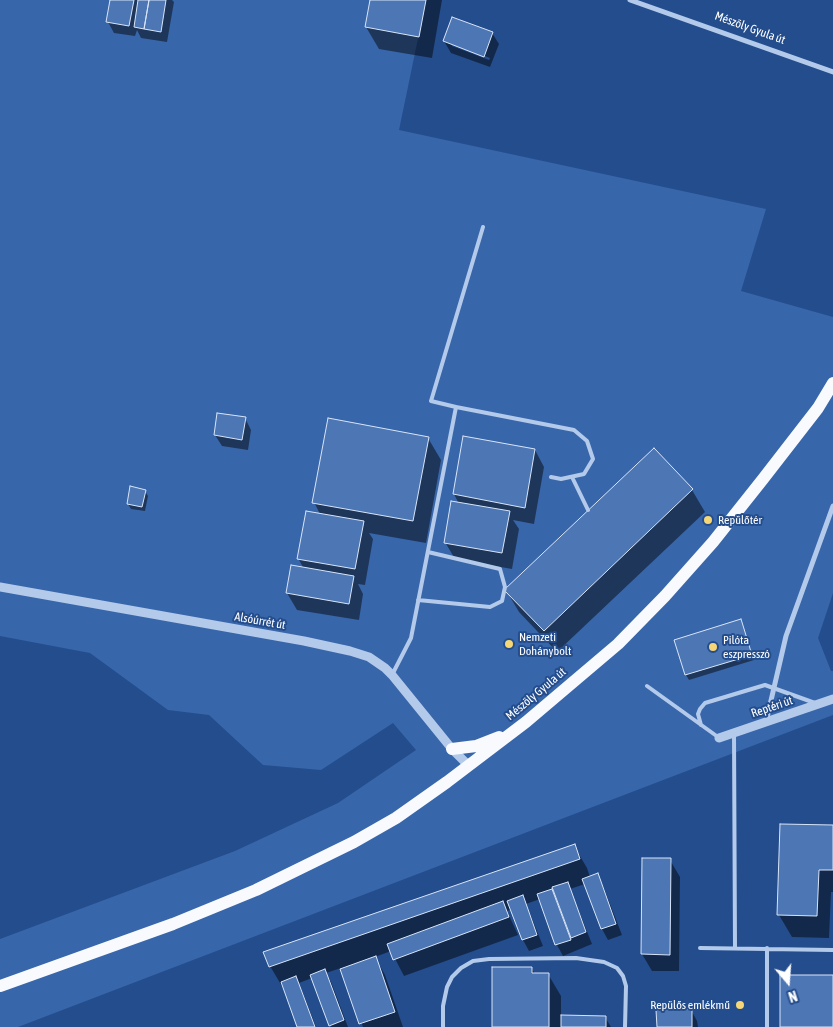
<!DOCTYPE html>
<meta charset="utf-8">
<style>
body{margin:0}
#map{position:relative;width:833px;height:1027px;overflow:hidden;background:#244d8d;font-family:"Asap Condensed",sans-serif}
canvas{display:block}
.north{position:absolute;left:763px;top:957px;width:50px;height:50px;-webkit-text-stroke:4px #244d8d;paint-order:stroke;rotate:162deg;font-size:14px;font-weight:700;line-height:20px;text-align:center;color:#fff}
.north::after{content:'';display:block;margin:auto;width:18px;height:22px;background:#fff;clip-path:polygon(50% 0,100% 100%,50% 72%,0 100%)}
</style>
<div id="map">
<canvas width="833" height="1027"></canvas>
<div class="north">N</div>
</div>
<script>
const ctx = document.querySelector('canvas').getContext('2d');
ctx.lineJoin = 'round';
function fill(path, color) {
  ctx.fillStyle = color;
  ctx.fill(path, 'evenodd');
}
function shape(rows) {
  const path = new Path2D();
  for (const r of rows) {
    path.moveTo(r[0], r[1]);
    for (let i = 2; i < r.length; i += 2) path.lineTo(r[i], r[i + 1]);
  }
  return path;
}
function stroke(path, color, width, dash) {
  ctx.strokeStyle = color;
  ctx.lineWidth = width;
  ctx.lineCap = dash ? 'butt' : 'round';
  ctx.setLineDash(dash || []);
  ctx.stroke(path);
}
function write(font, color, halo, rows, align = 'center') {
  ctx.font = font + ' "Asap Condensed",sans-serif';
  ctx.lineWidth = 4;
  ctx.setLineDash([]);
  ctx.textBaseline = 'middle';
  ctx.strokeStyle = halo;
  ctx.fillStyle = color;
  for (const [text, x, y, turn = 0] of rows) {
    ctx.save();
    ctx.translate(x, y);
    ctx.rotate((+turn || 0) * Math.PI / 180);
    ctx.textAlign = isNaN(turn) ? turn : align;
    if (halo) ctx.strokeText(text, 0, 0);
    ctx.fillText(text, 0, 0);
    ctx.restore();
  }
}
fill(shape([
 [0,0,426,0,399,130,766,209,741,291,833,317,833,593,818,638,831,671,833,671,833,715,18,1027,0,1027,0,939,235,851,338,803,416,750,393,723,321,770,263,765,209,715,168,710,90,653,0,636]
]), '#3866aa');
fill(shape([
 [111,0,172,0,174,2,167,42,141,38,137,30,135,36,114,33,108,22],
 [371,0,442,0,432,58,379,49,366,27],
 [492,33,499,44,490,67,451,53,444,41],
 [452,43,490,58,489,60,452,46],
 [245,418,251,430,248,450,222,446,215,435],
 [428,438,441,460,426,543,369,533,373,539,365,585,358,584,363,594,359,620,297,610,287,593,304,569,298,558,320,514,314,502],
 [464,438,535,450,544,467,534,524,513,520,519,529,512,569,455,559,445,542,459,504,454,494],
 [692,490,705,512,557,652,519,612,506,590],
 [145,491,148,496,145,511,131,509,128,504],
 [741,621,754,660,689,680,686,675],
 [833,826,833,892,831,892,829,938,792,937,779,915],
 [574,846,587,868,590,877,597,874,603,886,622,935,608,940,602,929,585,884,570,889,592,944,563,956,557,945,540,899,526,904,543,946,529,951,523,940,512,909,507,911,518,935,404,976,391,951,375,957,385,975,403,1027,363,1027,341,968,326,973,331,982,348,1027,331,1027,312,978,299,983,316,1027,298,1027,284,988,283,988,270,966],
 [643,859,670,860,680,877,679,971,652,971,642,954],
 [532,969,535,974,548,974,561,996,561,1017,605,1017,611,1027,493,1027],
 [691,1010,697,1021,698,1027,658,1027]
]), '#0007');
const building = shape([
 [110,0,134,0,129,26,106,22,110,0],
 [138,0,149,0,144,29,134,27,138,0],
 [149,0,166,0,161,32,144,29,149,0],
 [370,0,426,0,419,37,365,27,370,0],
 [452,17,493,32,484,57,443,41,452,17],
 [217,413,246,417,242,440,214,435,217,413],
 [328,418,429,437,413,521,312,503,328,418],
 [463,436,535,449,525,508,453,494,463,436],
 [654,448,693,489,544,631,504,590,654,448],
 [130,486,146,490,142,507,127,504,130,486],
 [451,501,510,511,502,553,444,543,451,501],
 [306,511,364,521,355,569,297,559,306,511],
 [291,565,354,576,349,604,286,593,291,565],
 [741,619,752,655,685,675,674,640,741,619],
 [780,824,833,825,833,870,819,870,817,916,777,915,780,824],
 [575,844,580,859,269,967,263,952,575,844],
 [642,858,671,858,670,955,641,954,642,858],
 [598,873,616,924,601,929,582,879,598,873],
 [568,882,586,932,571,938,552,887,568,882],
 [552,889,571,940,555,945,537,894,552,889],
 [523,895,537,935,522,940,507,901,523,895],
 [503,901,509,917,393,960,387,944,503,901],
 [376,956,395,1012,359,1024,340,969,376,956],
 [492,967,532,967,532,973,549,973,549,1027,492,1027,492,967],
 [325,969,344,1020,329,1026,310,975,325,969],
 [780,975,833,975,833,1027,780,1027,780,975],
 [296,976,315,1027,297,1027,281,982,296,976],
 [692,1009,692,1027,657,1027,656,1010,692,1009],
 [561,1015,606,1016,606,1027,561,1027,561,1015]
]);
fill(building, '#4d76b4');
stroke(building, '#d8e5f8', 1);
stroke(shape([
 [456,407,574,430,587,441,593,459,584,474,561,479,551,477],
 [572,477,588,510],
 [418,600,490,607,502,601,505,587,500,569,428,552],
 [392,675,411,638,456,407,431,401,483,227],
 [647,686,718,737],
 [701,725,698,714,700,709,705,703,765,685,815,703],
 [734,733,735,948],
 [700,948,833,950],
 [443,1027,443,1006,447,987,452,977,461,968,473,961,489,959,576,958,604,962,617,968,623,976,626,986,625,1027],
 [767,1027,767,948]
]), '#b3caeb', 4);
stroke(shape([
 [630,0,833,72],
 [766,722,786,636,833,506]
]), '#b3caeb', 5);
stroke(shape([
 [0,587,304,641,350,651,369,657,385,668,392,675,452,749,469,766],
 [719,738,833,699]
]), '#b3caeb', 9);
stroke(shape([
 [452,749,476,746,499,737],
 [0,986,173,924,256,890,354,842,396,818,447,782,526,722,618,644,665,596,713,542,763,479,818,408,833,383]
]), '#f8fafe', 12);
for (const [x, y, r, color] of [
 [708,520,5,"#f5d777"],
 [509,644,5,"#f5d777"],
 [713,647,5,"#f5d777"],
 [740,1005,5,"#f5d777"]
]) {
  const dot = new Path2D();
  dot.arc(x, y, r, 0, 2 * Math.PI);
  ctx.fillStyle = color;
  ctx.fill(dot);
  stroke(dot, '#244d8d', 2);
}
write('12px', '#fff', '#244d8d', [
 ["Mészöly Gyula út",750,28,20],
 ["Alsóúrrét út",260,621,10],
 ["Mészöly Gyula út",536,694,-40],
 ["Reptéri út",772,707,-19]
]);
write('12px', '#fff', '#244d8d', [
 ["Repülőtér",718,520],
 ["Nemzeti",519,637],
 ["Dohánybolt",519,651],
 ["Pilóta",723,640],
 ["eszpresszó",723,654],
 ["Repülős emlékmű",730,1005,"right"]
], 'left');
</script>
